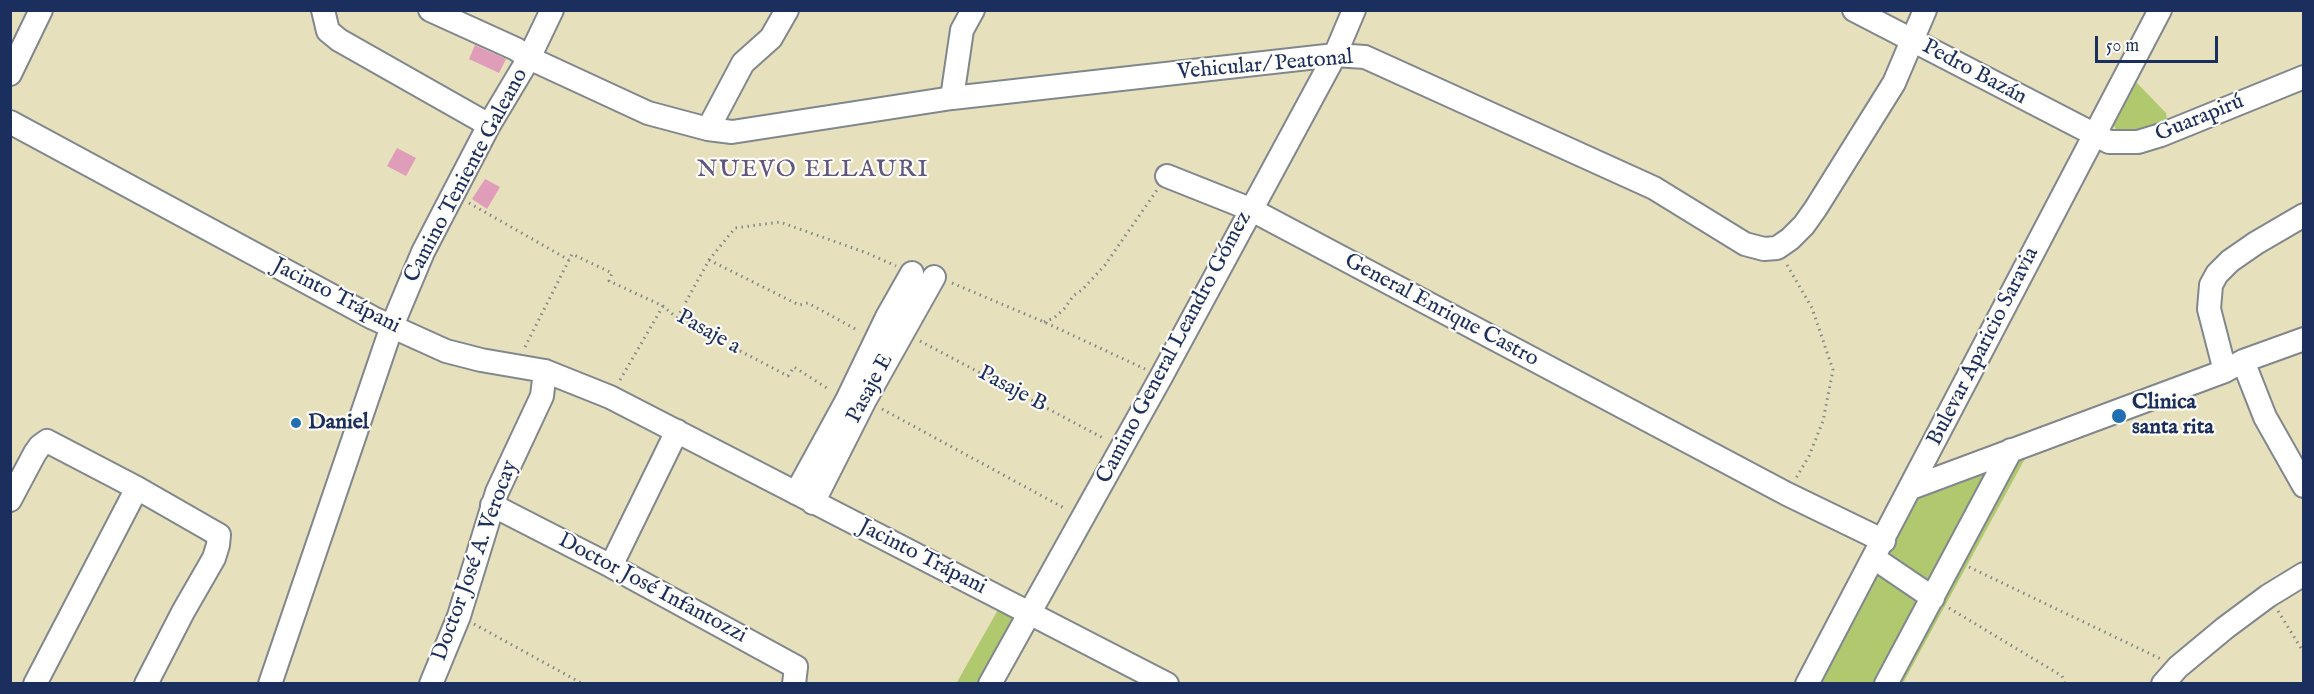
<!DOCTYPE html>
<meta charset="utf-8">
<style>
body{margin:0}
#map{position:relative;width:2314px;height:694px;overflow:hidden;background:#e7e0bc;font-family:"IM FELL English",serif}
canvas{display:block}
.frame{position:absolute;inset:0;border:12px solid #1b2f5e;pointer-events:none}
.scale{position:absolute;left:2095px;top:36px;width:123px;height:27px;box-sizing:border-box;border:3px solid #1b2f5e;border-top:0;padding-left:8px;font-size:18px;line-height:21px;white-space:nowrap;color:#1b2f5e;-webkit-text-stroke:4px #fdfcf7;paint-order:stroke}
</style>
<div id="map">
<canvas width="2314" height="694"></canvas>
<div class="frame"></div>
<div class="scale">50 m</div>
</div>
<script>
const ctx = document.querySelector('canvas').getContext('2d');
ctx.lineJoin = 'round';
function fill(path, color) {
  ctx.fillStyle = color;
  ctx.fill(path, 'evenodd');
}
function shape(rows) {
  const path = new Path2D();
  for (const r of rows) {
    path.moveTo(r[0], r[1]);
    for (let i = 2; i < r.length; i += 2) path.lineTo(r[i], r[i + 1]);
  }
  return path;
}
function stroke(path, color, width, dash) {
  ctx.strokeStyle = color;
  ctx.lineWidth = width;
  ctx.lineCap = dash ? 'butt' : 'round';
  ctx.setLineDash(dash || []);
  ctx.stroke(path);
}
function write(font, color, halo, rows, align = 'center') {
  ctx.font = font + ' "IM FELL English",serif';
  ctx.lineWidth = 4.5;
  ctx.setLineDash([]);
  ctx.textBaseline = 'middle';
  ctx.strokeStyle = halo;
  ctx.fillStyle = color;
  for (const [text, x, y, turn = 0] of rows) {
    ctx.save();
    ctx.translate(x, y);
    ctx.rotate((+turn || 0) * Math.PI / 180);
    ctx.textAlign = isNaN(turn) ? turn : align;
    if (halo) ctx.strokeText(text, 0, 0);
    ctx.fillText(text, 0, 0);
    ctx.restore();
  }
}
fill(shape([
 [2137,83,2166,113,2167,120,2165,125,2133,138,2119,134,2114,126,2113,119,2133,84],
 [2027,455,1903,683,1816,684,1911,506,1923,495],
 [1004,599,1031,612,990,683,956,684]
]), '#b0c96f');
fill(shape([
 [475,45,506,59,499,73,469,59],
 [397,148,416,158,406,176,387,166],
 [485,179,500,187,487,209,472,199]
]), '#e09db9');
const minor = shape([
 [323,10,328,31,339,40,489,125],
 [430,10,516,49,529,58,648,113,708,129,732,132,952,98,1335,55,1365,57,1654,188,1745,244,1764,249,1777,248,1790,239,1804,225,1816,208,1894,83,1925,10],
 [1854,10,2109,142,2138,142,2161,135,2304,77],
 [10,74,41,10],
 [952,98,962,30,973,10],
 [10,122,373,318,446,351,481,360,545,371,610,397,1167,684],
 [708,129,743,63,771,38,787,10],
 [1167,176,1250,209,1787,494,1884,541],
 [2243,361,2265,417,2304,486],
 [2225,371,2209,309,2211,285,2217,274,2230,261,2256,243,2304,215],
 [1911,488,2225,371,2243,361,2304,339],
 [796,493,847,400,887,317,912,273],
 [10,500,35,453,40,446,47,441,137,488,219,535,218,545,214,558,183,612,146,684],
 [813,503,865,400,934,277],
 [492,505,611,566,796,667,794,684],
 [1874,558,1933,598],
 [611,566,677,431],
 [35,684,137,488],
 [270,684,392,326,423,252,489,125,529,58,552,10],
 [431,684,459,616,497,492,542,396,545,371],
 [990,684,1161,377,1335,55,1354,10],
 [1807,684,2160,10],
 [1886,684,2011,450],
 [2163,684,2178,667,2225,628,2268,596,2304,574]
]);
stroke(minor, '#81888d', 26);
stroke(shape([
 [469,203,569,260],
 [709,260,799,305,808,303,859,331],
 [1787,265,1812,308,1833,370,1823,421,1809,456,1796,478],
 [952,283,1044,322,1145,369],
 [677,318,709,260,735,228,780,222,867,253,896,266],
 [1044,322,1054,318,1064,309,1074,295,1082,290,1105,265,1157,190],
 [920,341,1105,439],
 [525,347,572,254,612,273,609,281,663,306,677,318,788,376,794,367,830,390],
 [620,380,663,306],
 [882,409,1066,509],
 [1969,567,2161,659],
 [1949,608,2062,676,2065,684],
 [2278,611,2304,653],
 [474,624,583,684]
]), '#81888d', 3, [1.5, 4.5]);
stroke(minor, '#fff', 22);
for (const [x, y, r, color] of [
 [2119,416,8,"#1f6fb2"],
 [296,423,6,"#1f6fb2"]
]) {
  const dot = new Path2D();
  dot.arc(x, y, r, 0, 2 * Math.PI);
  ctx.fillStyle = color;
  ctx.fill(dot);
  stroke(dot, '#fdfcf7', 2);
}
write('22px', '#1b2f5e', '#fdfcf7', [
 ["Vehicular/ Peatonal",1265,66,-5],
 ["Pedro Bazán",1974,73,28],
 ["Guarapirú",2200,119,-22],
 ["Camino Teniente Galeano",467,176,-62],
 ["Jacinto Trápani",336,297,27],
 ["General Enrique Castro",1441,311,28],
 ["Pasaje a",708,333,29],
 ["Bulevar Aparicio Saravia",1984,347,-63],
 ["Camino General Leandro Gómez",1175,348,-62],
 ["Pasaje E",871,389,-62],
 ["Pasaje B",1012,390,28],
 ["Jacinto Trápani",922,558,27],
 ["Doctor José A. Verocay",476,561,-70],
 ["Doctor José Infantozzi",652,589,28]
]);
write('bold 22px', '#1b2f5e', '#fdfcf7', [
 ["Clinica",2132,403],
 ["santa rita",2132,428],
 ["Daniel",308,423]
], 'left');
ctx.letterSpacing = '1.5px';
write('24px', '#60567e', '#fdfcf7', [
 ["NUEVO ELLAURI",813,171]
]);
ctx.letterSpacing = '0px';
</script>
